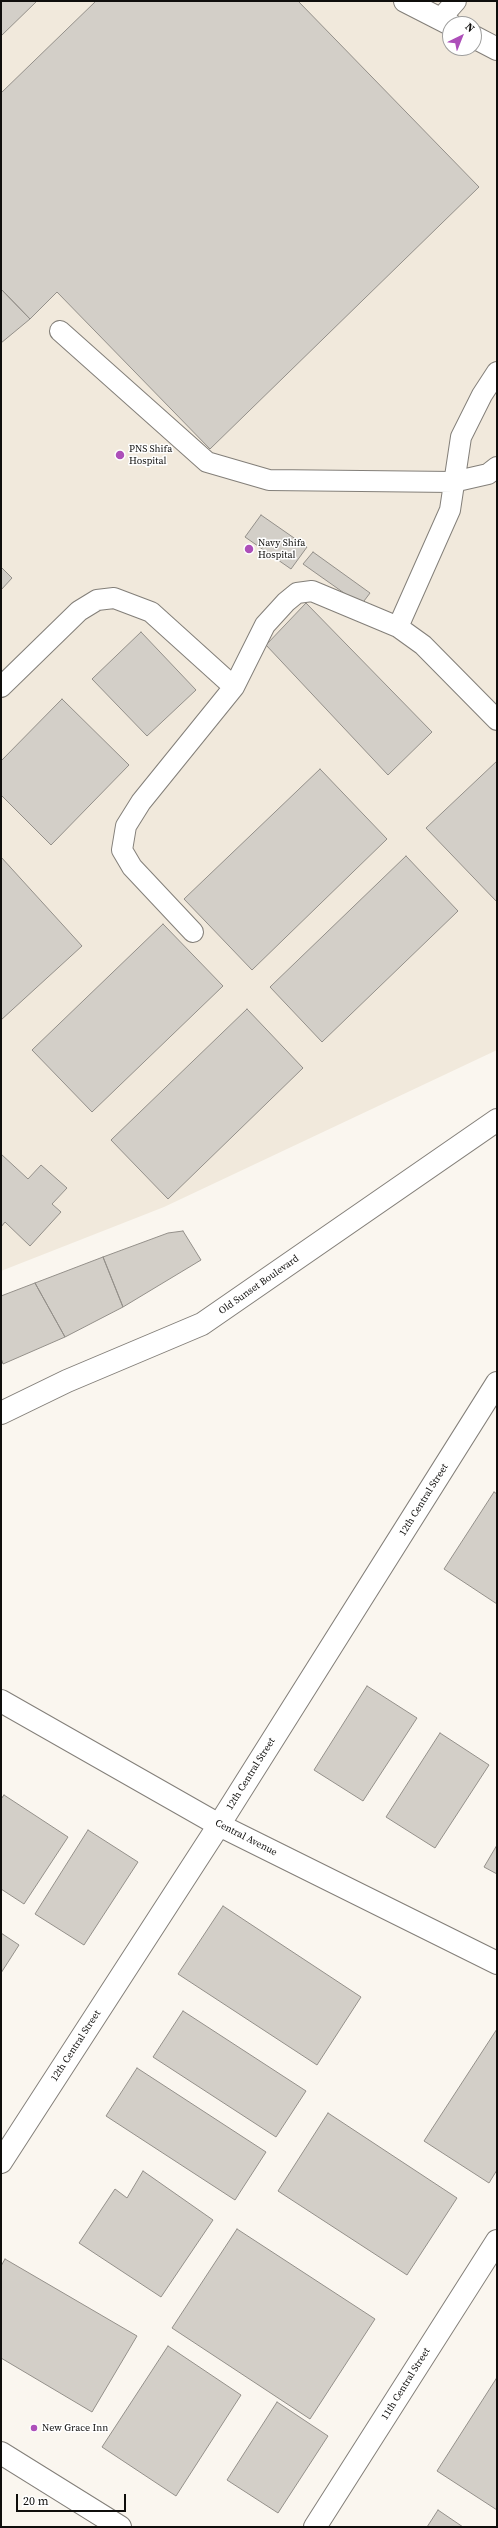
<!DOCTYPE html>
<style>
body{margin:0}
#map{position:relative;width:498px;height:2528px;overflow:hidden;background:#faf6ef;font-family:"Source Serif 4",serif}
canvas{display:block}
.frame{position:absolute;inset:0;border:2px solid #0f0e0c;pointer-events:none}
.north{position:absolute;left:442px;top:16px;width:40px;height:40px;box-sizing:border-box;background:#fff;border:1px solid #9f9f9e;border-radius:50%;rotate:43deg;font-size:11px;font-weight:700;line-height:16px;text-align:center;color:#0f0e0c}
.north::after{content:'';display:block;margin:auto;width:14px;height:18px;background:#ad4fb9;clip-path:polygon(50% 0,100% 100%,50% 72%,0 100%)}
.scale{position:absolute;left:16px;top:2494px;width:110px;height:18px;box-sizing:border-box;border:2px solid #0f0e0c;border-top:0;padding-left:5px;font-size:12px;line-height:14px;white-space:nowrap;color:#0f0e0c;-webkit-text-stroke:3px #fff;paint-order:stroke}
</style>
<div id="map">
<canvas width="498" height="2528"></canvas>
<div class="frame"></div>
<div class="north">N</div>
<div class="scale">20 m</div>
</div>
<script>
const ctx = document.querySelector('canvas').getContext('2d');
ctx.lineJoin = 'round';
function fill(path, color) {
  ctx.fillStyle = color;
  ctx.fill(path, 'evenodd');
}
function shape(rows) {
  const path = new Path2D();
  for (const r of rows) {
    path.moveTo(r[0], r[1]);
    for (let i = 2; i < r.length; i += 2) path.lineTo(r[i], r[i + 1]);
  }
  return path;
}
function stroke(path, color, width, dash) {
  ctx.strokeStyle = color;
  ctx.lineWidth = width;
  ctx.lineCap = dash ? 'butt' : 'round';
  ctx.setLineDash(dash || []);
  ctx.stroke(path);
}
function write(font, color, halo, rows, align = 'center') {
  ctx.font = font + ' "Source Serif 4",serif';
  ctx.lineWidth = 3;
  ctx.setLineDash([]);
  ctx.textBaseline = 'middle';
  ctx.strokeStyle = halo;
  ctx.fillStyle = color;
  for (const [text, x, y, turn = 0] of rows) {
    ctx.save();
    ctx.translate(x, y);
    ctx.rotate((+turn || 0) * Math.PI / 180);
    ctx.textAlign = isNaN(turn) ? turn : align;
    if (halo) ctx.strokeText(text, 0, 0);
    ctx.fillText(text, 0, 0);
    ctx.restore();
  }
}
fill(shape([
 [1,1,497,1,497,1050,164,1207,1,1271],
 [450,24,474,24,474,48,450,48]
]), '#f1e9dc');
const building = shape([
 [1,1,37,1,1,36,1,1],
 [96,1,298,1,479,187,210,449,57,292,30,319,1,289,1,93,96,1],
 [1,289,30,319,1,343,1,289],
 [261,515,307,547,291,569,245,537,261,515],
 [313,552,370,593,361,605,303,564,313,552],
 [1,567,12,578,1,590,1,567],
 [306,603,432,732,388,775,266,645,306,603],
 [141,632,196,690,147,736,92,679,141,632],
 [62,699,129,765,51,845,1,795,1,761,62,699],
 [497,761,497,902,426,828,497,761],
 [320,769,387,839,252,970,184,899,320,769],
 [406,856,458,911,322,1042,270,987,406,856],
 [1,857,82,946,1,1020,1,857],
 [163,924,223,986,92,1112,32,1050,163,924],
 [247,1009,303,1068,168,1199,111,1140,247,1009],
 [1,1154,28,1179,41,1165,67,1188,52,1204,61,1212,30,1246,5,1222,1,1227,1,1154],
 [183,1231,201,1260,123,1307,103,1257,168,1233,183,1231],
 [103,1257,123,1307,65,1337,35,1283,103,1257],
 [35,1283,65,1337,3,1364,1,1358,1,1296,35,1283],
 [494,1492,497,1494,497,1604,444,1569,494,1492],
 [367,1686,417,1718,363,1801,314,1770,367,1686],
 [440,1733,489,1765,435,1848,386,1817,440,1733],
 [4,1795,68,1837,24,1904,1,1889,1,1799,4,1795],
 [88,1830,138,1862,84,1945,35,1914,88,1830],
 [497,1845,497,1874,484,1867,497,1845],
 [223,1906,361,1997,317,2065,178,1974,223,1906],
 [1,1933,19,1945,1,1973,1,1933],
 [183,2011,306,2091,276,2137,153,2057,183,2011],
 [497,2029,497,2170,489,2183,424,2141,497,2029],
 [137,2068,266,2152,235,2200,106,2116,137,2068],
 [328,2113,457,2198,407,2275,278,2191,328,2113],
 [143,2171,213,2220,161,2297,79,2243,115,2189,127,2198,143,2171],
 [237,2229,375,2319,310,2419,172,2328,237,2229],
 [5,2259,137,2336,92,2412,1,2358,1,2266,5,2259],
 [168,2346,241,2395,176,2496,102,2447,168,2346],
 [496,2379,497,2379,497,2510,437,2471,496,2379],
 [277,2402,328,2436,278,2513,227,2480,277,2402],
 [438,2510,463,2527,427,2527,438,2510]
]);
fill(building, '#d3cfc8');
stroke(building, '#94908a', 1);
const lane = shape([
 [440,19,456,1],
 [60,331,207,462,269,480,453,482,488,474,497,467],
 [398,627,450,510,461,437,482,395,497,372],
 [1,687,79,611,97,600,114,598,151,612,234,687],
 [193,932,132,867,122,850,126,826,141,802,234,687,265,625,286,602,297,593,312,591,398,627,423,645,497,720]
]);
const street = shape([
 [405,1,450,24],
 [474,37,497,49],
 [1,2162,219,1825,497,1383],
 [1,2453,120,2527],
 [315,2527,497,2241]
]);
const secondary = shape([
 [1,1413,67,1381,202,1324,497,1120],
 [1,1701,219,1825,497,1963]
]);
stroke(lane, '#837f79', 22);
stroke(street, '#837f79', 24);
stroke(secondary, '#837f79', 24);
stroke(lane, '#fff', 20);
stroke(street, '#fff', 22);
stroke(secondary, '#fff', 22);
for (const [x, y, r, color] of [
 [120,455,5,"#ad4fb9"],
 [249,549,5,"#ad4fb9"],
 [34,2428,4,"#ad4fb9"]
]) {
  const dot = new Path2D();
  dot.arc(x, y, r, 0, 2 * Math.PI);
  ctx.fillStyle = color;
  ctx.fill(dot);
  stroke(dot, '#fff', 1.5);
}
write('10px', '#0f0e0c', '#fff', [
 ["PNS Shifa",129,449],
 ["Hospital",129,461],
 ["Navy Shifa",258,543],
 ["Hospital",258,555],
 ["New Grace Inn",42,2428]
], 'left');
write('10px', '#0f0e0c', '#fff', [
 ["Old Sunset Boulevard",259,1285,-35],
 ["12th Central Street",424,1500,-58],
 ["12th Central Street",251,1774,-58],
 ["Central Avenue",246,1838,27],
 ["12th Central Street",76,2046,-57],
 ["11th Central Street",406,2384,-58]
]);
</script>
